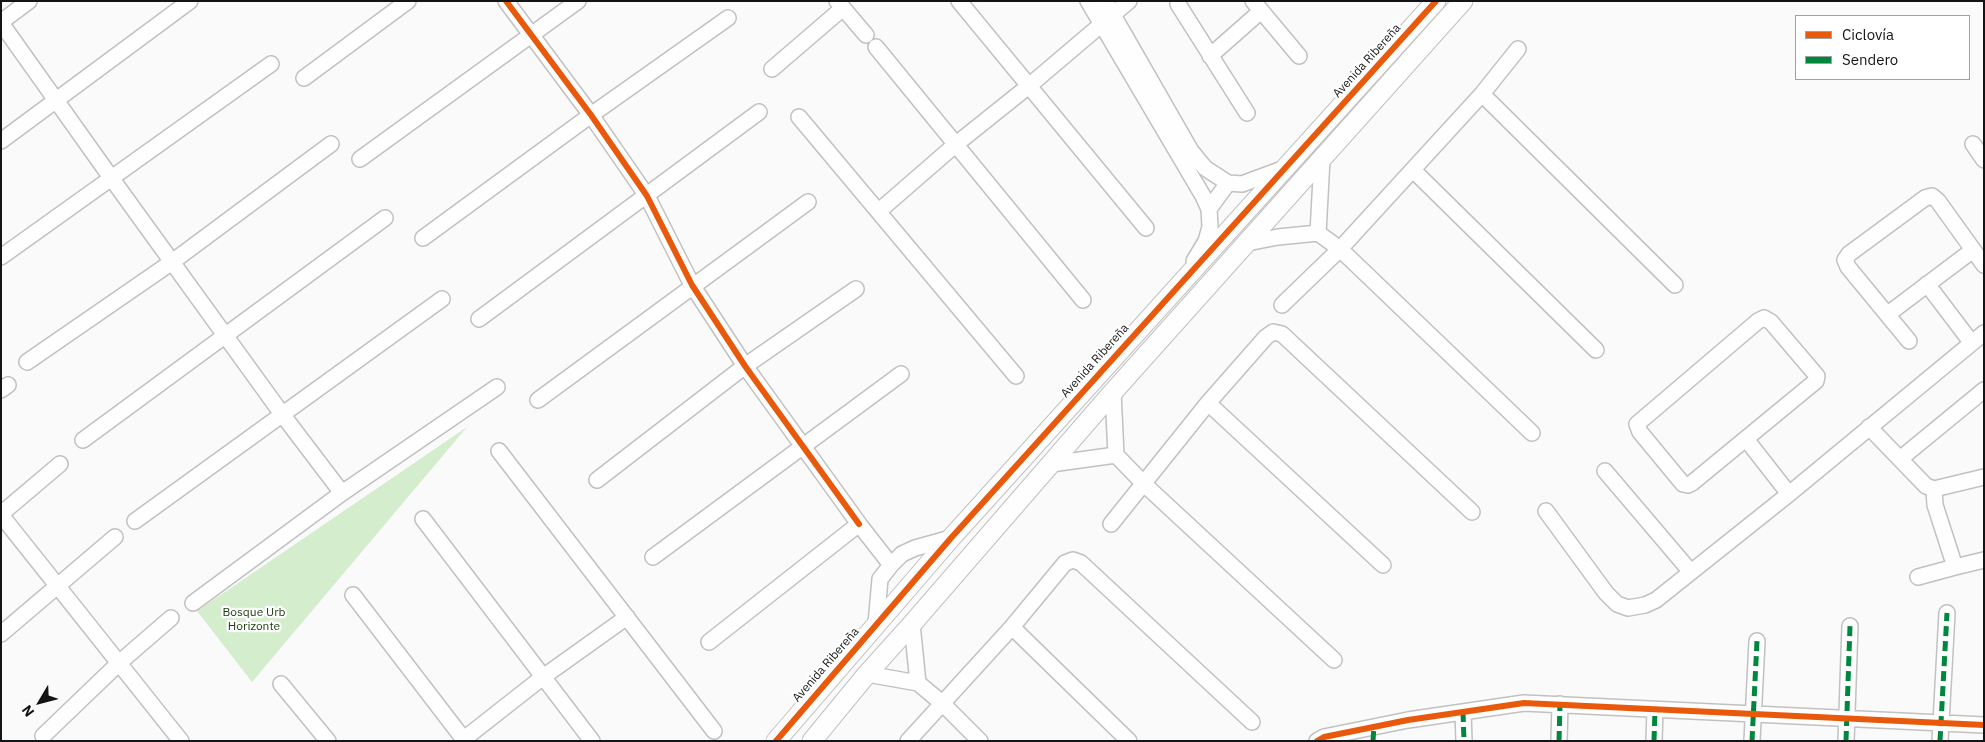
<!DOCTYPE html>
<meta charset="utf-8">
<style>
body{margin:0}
#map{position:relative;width:1985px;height:742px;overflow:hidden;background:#fafafb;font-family:"IBM Plex Sans",sans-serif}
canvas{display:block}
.frame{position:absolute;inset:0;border:2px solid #131415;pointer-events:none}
.legend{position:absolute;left:1795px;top:15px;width:175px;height:65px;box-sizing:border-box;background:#fff;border:1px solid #a1a1a1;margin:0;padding:6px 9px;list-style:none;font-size:15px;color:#131415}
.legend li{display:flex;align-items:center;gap:10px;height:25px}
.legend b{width:25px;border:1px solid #a1a1a1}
.north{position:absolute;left:15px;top:677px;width:50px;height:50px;-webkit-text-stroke:4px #fff;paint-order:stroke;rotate:233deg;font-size:14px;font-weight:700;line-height:20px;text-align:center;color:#131415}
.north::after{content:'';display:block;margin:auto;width:18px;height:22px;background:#131415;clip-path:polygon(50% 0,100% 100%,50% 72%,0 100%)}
</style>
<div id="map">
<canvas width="1985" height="742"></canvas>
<div class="frame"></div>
<ul class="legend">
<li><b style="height:6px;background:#e8590c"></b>Ciclovía</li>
<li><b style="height:6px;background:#00873e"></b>Sendero</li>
</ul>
<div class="north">N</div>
</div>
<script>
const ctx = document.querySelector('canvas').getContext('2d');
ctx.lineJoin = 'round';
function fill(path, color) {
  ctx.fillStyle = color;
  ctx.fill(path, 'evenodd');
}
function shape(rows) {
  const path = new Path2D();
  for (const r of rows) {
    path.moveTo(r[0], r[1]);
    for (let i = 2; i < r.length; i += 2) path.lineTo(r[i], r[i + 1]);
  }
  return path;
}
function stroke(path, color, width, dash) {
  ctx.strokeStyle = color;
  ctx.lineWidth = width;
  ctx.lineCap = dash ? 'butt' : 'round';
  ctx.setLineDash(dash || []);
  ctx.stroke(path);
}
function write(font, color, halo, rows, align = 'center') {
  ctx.font = font + ' "IBM Plex Sans",sans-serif';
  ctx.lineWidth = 4.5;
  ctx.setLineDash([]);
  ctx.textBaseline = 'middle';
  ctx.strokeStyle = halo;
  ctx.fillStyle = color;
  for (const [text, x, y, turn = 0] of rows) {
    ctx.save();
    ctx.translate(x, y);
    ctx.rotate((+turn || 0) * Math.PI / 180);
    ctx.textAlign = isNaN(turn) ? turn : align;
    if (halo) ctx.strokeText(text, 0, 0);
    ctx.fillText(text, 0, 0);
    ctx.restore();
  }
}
fill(shape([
 [467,427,252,682,197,611]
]), '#d4edcd');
const minor = shape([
 [506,1,591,115,647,196,692,285,745,366,859,524],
 [837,1,866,35],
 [959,1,1146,228],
 [1088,1,1203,196,1209,209,1210,227,1206,241,1194,261],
 [1105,1,1191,151,1205,168,1228,183,1242,184,1285,168],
 [1253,1,1299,56],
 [1178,4,1247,113],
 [1,22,29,1],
 [1,23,112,179,282,414,342,493],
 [876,47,1083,300],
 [1210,56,1261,11],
 [772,69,843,8],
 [304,78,408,1],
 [1482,94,1675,285],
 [799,117,1016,376],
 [1,141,190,1],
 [1973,144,1984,160],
 [360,159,578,1],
 [1413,170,1596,350],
 [1209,209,1228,183],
 [879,211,955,145,1030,85,1129,1],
 [1318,233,1322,159],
 [423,238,591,115,728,18],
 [1247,243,1278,237,1318,233,1340,249,1532,433],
 [1,257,271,64],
 [1927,284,1971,342],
 [1282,305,1340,249,1482,94,1518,49],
 [1888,314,1973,250],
 [1764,318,1771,322,1817,376,1816,381,1692,483,1688,485,1683,484,1640,432,1637,424,1758,321,1764,318],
 [479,319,759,112],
 [1909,341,1848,267,1845,260,1849,254,1925,198,1932,196,1938,201,1984,265],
 [27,362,172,262,331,144],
 [1,390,8,385],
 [1113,392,1116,455,1144,484,1334,660],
 [538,400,808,202],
 [1208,403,1383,565],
 [1869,427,1926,486,1934,489,1984,477],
 [1746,439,1789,494],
 [83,440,385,218],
 [499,451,714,731],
 [1900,459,1984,390],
 [1051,464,1116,455],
 [1605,471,1690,571],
 [597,480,745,366,856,289],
 [1934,489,1935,505,1955,567,1984,560],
 [1546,511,1606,593,1617,604,1628,608,1645,605,1656,600,1789,494,1984,333],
 [1,514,60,464],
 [1,515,181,741],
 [423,519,592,741],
 [135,521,442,299],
 [1111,524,1208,403,1266,337,1273,332,1282,334,1472,512],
 [653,557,901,374],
 [1918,577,1955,567],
 [353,595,465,741],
 [193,603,342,493,497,387],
 [876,624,880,579,891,565,902,554,915,548,951,538],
 [912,624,918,683],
 [1012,627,1129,741],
 [1,634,115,537],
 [709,642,859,524,891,565],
 [867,674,918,683,942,703,980,741],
 [281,684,328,741],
 [1463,712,1464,741],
 [43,736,119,663,171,618],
 [464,739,543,677,627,617],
 [908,741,1012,627,1065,563,1073,560,1081,563,1252,722],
 [1317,741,1324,737,1408,720,1524,703,1984,725],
 [1559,741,1560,704],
 [1654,741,1655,710],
 [1752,741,1757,641],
 [1846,741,1850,626],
 [1940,741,1947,613]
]);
const tertiary = shape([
 [776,741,951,538,1436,1],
 [812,741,867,674,912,624,1113,392,1463,1]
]);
stroke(minor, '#c1c1c2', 18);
stroke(tertiary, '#c1c1c2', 21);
stroke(minor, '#fefefe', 15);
stroke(tertiary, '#fefefe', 19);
stroke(shape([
 [1463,712,1464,741],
 [1373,741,1374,726],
 [1559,741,1560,704],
 [1654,741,1655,710],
 [1752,741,1757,641],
 [1846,741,1850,626],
 [1940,741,1947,613]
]), '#00873e', 5, [10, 5]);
stroke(shape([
 [506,1,591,115,647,196,692,285,745,366,859,524],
 [776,741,951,538,1436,1],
 [1317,741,1324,737,1408,720,1524,703,1984,725]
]), '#e8590c', 6);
write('12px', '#131415', '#fff', [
 ["Avenida Ribereña",1367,61,-48],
 ["Avenida Ribereña",1095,361,-48],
 ["Avenida Ribereña",826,665,-49]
]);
write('12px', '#1b400f', '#fff', [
 ["Bosque Urb",254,613],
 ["Horizonte",254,627]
]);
</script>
